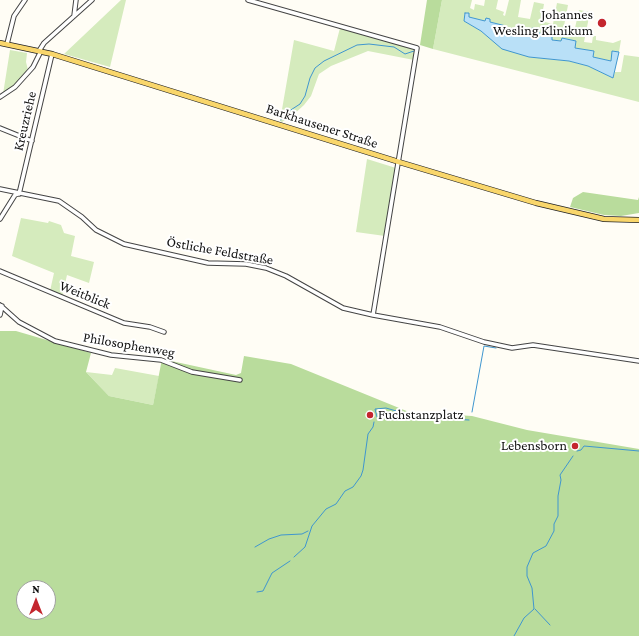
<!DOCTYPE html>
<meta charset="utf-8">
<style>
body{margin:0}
#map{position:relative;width:639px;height:636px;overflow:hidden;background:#fffdf5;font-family:"Crimson Pro",serif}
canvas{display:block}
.north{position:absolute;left:16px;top:580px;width:40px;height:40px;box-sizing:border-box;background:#fff;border:1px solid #a0a0a0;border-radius:50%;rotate:0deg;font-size:11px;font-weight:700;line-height:16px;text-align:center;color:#111}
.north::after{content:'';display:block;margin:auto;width:14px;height:18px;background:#c4262e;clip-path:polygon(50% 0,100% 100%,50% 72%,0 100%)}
</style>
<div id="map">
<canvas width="639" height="636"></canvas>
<div class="north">N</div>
</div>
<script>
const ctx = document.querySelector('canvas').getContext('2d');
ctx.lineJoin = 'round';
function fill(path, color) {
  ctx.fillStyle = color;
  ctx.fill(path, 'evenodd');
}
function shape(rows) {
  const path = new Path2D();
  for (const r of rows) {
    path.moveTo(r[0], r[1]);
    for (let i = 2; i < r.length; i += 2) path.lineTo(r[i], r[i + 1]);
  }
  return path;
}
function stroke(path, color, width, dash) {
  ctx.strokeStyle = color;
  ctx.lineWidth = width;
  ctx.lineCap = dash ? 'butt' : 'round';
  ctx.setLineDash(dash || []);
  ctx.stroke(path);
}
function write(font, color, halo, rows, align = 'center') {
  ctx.font = font + ' "Crimson Pro",serif';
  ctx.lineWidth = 4;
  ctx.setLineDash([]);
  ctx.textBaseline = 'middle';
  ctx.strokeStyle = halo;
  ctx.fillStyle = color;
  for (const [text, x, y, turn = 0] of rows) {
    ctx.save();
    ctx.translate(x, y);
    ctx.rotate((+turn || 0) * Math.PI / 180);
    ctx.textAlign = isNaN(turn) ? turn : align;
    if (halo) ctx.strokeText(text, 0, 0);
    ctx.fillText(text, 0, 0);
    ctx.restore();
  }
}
fill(shape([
 [121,0,126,0,110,67,64,54],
 [442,0,472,0,470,8,474,10,475,4,484,6,485,0,498,0,496,9,504,12,503,15,505,16,509,0,521,0,518,17,530,19,534,2,544,4,541,21,553,24,557,3,568,5,564,26,575,28,579,10,590,12,584,42,592,43,593,36,596,36,596,40,613,43,621,40,619,52,613,51,611,61,593,57,594,51,574,48,576,41,562,38,561,41,552,40,552,36,535,32,536,29,531,32,516,28,515,31,506,29,506,26,490,22,490,19,485,21,468,17,465,13,464,21,481,31,493,41,529,57,569,61,588,66,613,78,615,72,621,72,624,55,639,57,639,102,433,49],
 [340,28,414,48,414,60,368,51,331,66,319,74,311,96,304,105,292,116,282,122,280,121,294,40,334,51],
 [10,50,27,53,26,62,29,74,16,88,3,94],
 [367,159,396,168,385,236,356,232],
 [21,218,48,223,49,221,61,225,64,233,75,236,71,256,94,262,89,283,67,275,62,297,50,291,54,273,12,256],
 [115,368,159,376,153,405,109,396,86,372,112,375]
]), '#d5ebbd');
fill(shape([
 [427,0,442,0,433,49,420,45],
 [583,192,638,200,639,197,639,213,621,216,604,215,570,207,573,198],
 [0,331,16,331,91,353,86,372,109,396,153,405,162,359,236,375,241,373,244,356,291,364,409,412,472,416,527,430,639,449,639,636,0,636],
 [24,588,48,588,48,612,24,612]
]), '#b9dc9c');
const water = shape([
 [465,13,469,13,469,17,485,21,486,18,490,19,490,22,506,26,506,29,515,31,516,28,531,32,532,28,536,29,535,32,552,36,552,40,561,41,562,38,576,41,575,48,594,51,593,57,611,61,612,51,619,52,613,78,588,66,569,61,529,57,502,49,481,31,464,21,465,13]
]);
fill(water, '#b9e0f7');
stroke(water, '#3f96cf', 1);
stroke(shape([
 [281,120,283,115,300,104,305,96,310,78,315,68,324,61,357,45,369,44,394,47,405,54,414,51],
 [472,412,484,346,496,348],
 [377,417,375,409,386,408,417,417,469,420],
 [577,451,581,450,584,446,639,451],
 [255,547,269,539,281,535,302,534,308,531],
 [294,557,305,547,312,526,326,509,336,504,345,491,353,487,361,476,363,470,368,434,373,427,374,422],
 [257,592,263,591,272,573,290,561],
 [535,609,550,625],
 [514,636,524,618,534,609,532,588,527,576,527,567,533,553,546,546,554,531,554,524,558,516,558,496,561,480,560,475,573,456]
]), '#3f96cf', 1);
const minor = shape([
 [248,0,417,48,373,315],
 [74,16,76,0],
 [7,44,14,16,25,0],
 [39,51,44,43,92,0],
 [0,97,15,87,33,67,41,51],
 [0,128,32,141],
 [0,189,59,201,82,217,96,230,124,244,208,263,246,264,266,268,286,276,343,308,373,315,440,327,484,342,512,348,533,345,639,361],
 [19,194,52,54],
 [0,219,15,195,18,194],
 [0,271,124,323,150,327,164,332],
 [0,305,19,322,55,341,111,355,161,360,192,372,240,380],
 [0,315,2,306]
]);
const major = shape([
 [0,43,52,54,399,162,536,203,604,219,639,220]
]);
stroke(minor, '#444', 5.5);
stroke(major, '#222', 6);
stroke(minor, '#fff', 3.5);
stroke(major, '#f9d66b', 4.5);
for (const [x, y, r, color] of [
 [602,23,5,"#c4262e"],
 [370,415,4,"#c4262e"],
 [575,446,4,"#c4262e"]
]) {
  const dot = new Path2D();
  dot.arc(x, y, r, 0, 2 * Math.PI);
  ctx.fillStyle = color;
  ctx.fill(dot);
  stroke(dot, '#fff', 1.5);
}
write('14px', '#111', '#fff', [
 ["Johannes",593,15],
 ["Wesling Klinikum",593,31],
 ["Fuchstanzplatz",378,415,"left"],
 ["Lebensborn",567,446]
], 'right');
write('14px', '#111', '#fff', [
 ["Kreuzriehe",25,121,-77],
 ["Barkhausener Straße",322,126,18],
 ["Östliche Feldstraße",220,251,10],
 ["Weitblick",85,295,22],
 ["Philosophenweg",129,345,10]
]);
</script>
